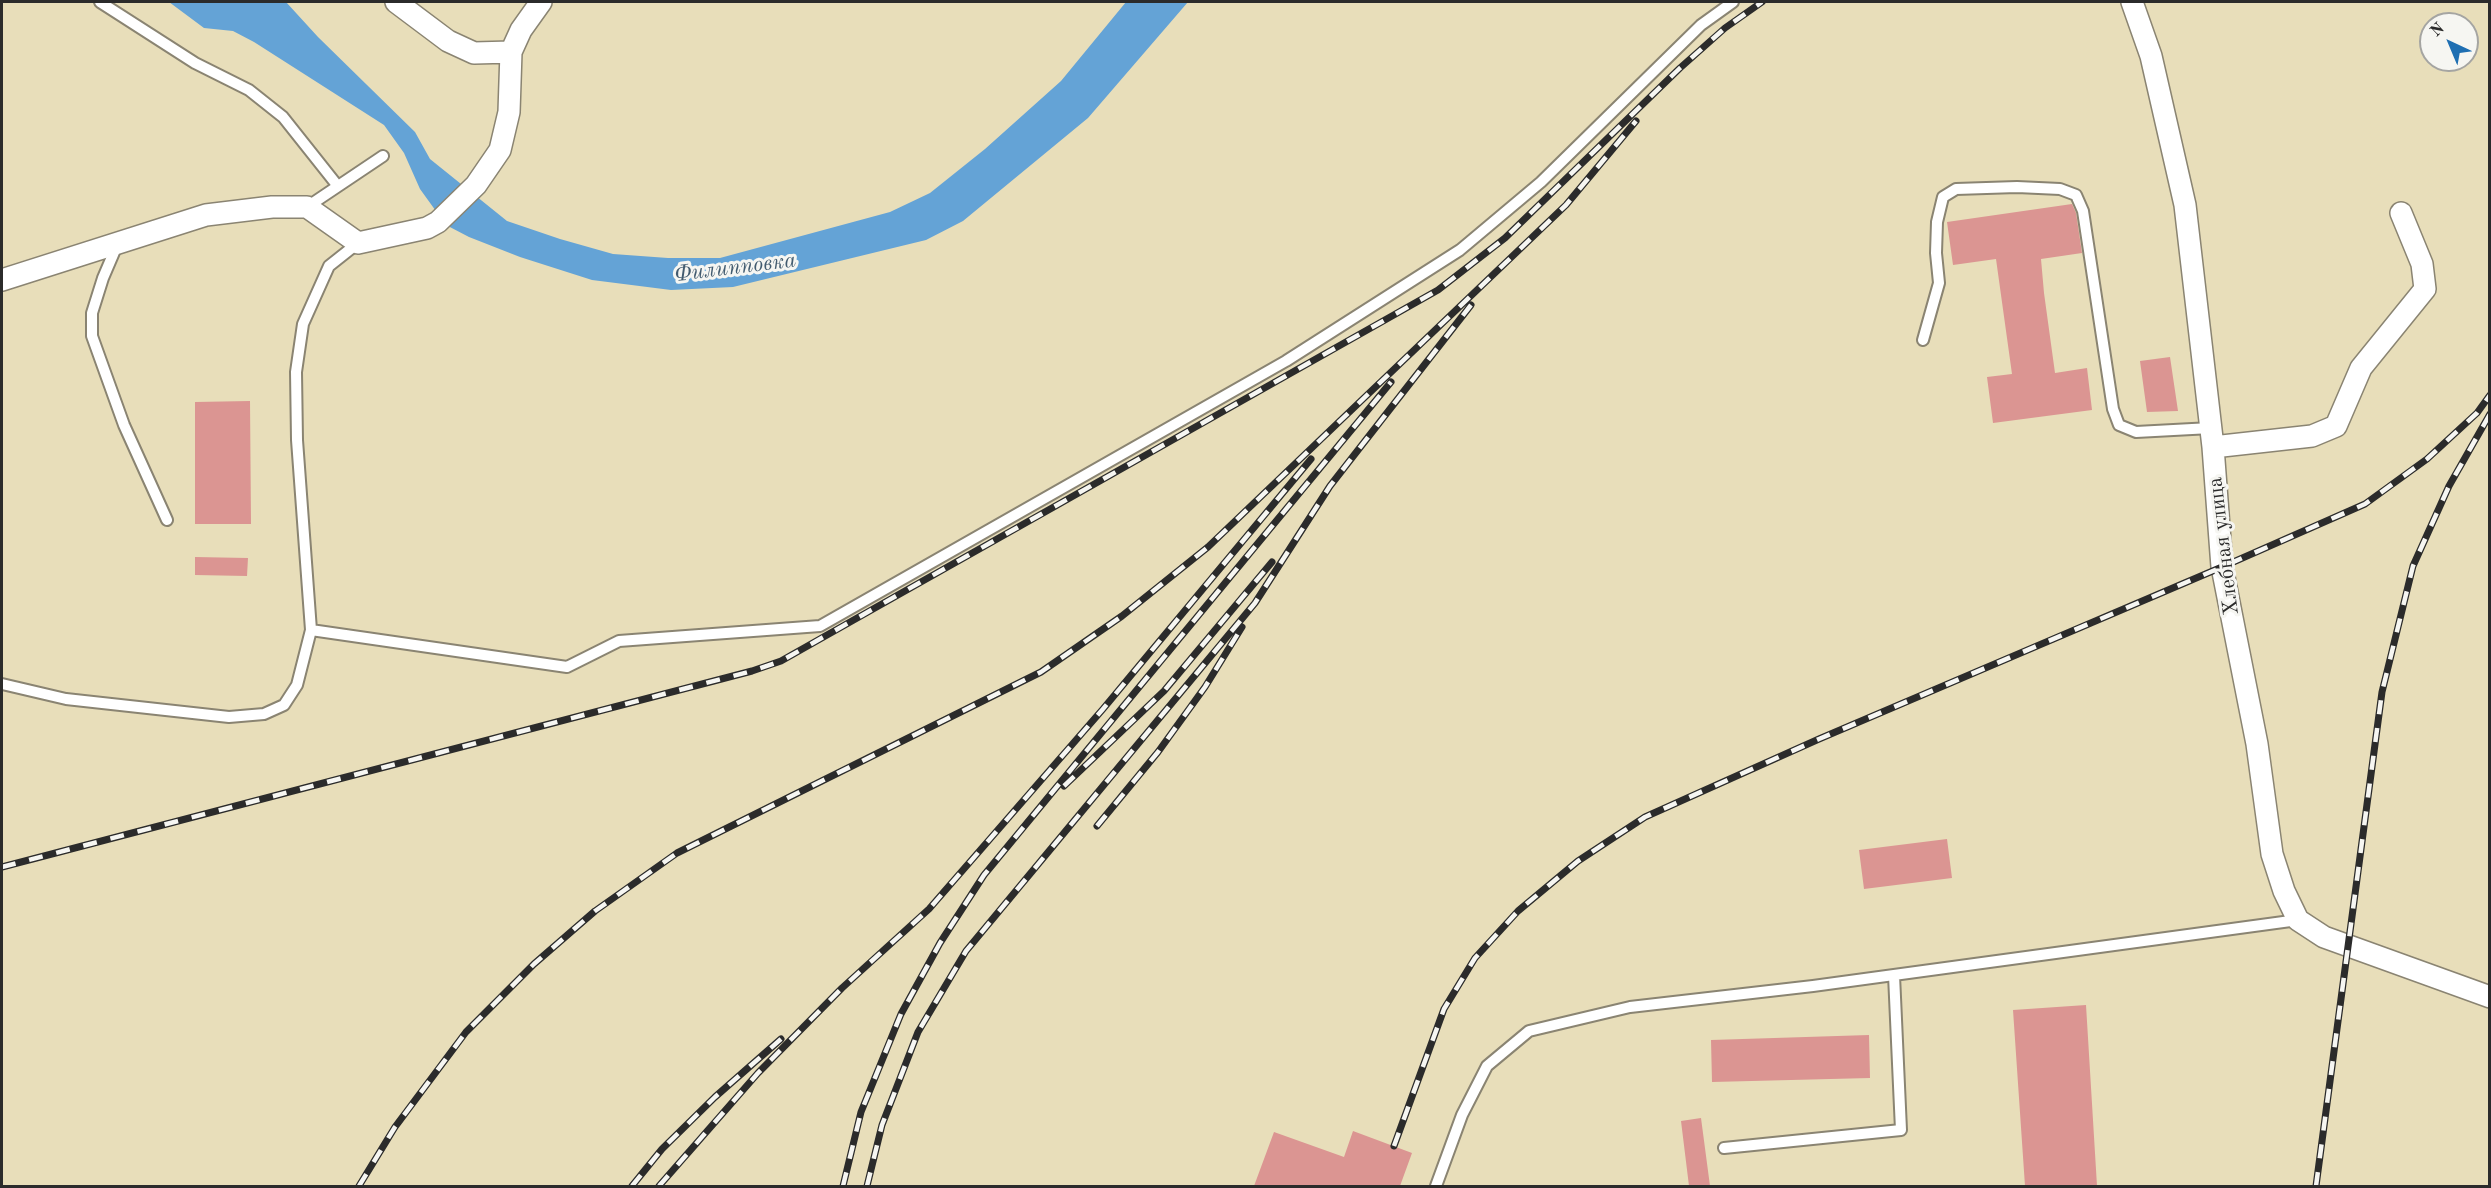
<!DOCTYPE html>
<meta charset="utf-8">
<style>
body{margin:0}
#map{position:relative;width:2491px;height:1188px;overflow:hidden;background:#e8deba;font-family:"Old Standard TT",serif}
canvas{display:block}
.frame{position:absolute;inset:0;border:3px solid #2b2b2b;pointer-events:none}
.north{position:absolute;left:2419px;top:12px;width:60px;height:60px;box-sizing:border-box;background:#f6f6f2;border:2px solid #a5a5a2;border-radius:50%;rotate:316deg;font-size:16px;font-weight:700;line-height:24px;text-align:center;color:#2b2b2b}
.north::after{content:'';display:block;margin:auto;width:21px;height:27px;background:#1f6fb2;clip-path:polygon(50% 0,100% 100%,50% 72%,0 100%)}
</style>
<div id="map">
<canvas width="2491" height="1188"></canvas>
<div class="frame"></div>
<div class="north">N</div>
</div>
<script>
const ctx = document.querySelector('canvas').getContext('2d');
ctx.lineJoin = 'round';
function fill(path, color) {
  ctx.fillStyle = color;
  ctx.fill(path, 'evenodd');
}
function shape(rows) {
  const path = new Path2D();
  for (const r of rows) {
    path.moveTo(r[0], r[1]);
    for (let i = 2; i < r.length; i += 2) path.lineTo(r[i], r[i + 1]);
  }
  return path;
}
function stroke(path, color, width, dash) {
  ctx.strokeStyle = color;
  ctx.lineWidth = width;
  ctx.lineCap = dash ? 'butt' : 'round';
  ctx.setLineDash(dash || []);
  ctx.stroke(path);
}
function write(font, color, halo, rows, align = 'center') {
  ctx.font = font + ' "Old Standard TT",serif';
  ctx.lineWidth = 6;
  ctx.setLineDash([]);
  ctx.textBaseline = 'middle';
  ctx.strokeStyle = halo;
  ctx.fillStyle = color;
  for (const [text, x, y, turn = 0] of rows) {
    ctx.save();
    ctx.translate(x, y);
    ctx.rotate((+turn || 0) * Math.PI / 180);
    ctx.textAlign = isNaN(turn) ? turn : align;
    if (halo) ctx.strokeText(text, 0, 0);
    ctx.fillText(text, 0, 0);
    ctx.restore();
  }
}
fill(shape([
 [169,2,286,2,318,37,415,132,430,159,507,221,560,239,613,254,668,258,720,258,890,212,930,193,985,149,1061,81,1126,2,1188,2,1088,118,963,221,926,240,733,287,671,290,592,280,520,257,469,237,446,225,420,189,404,153,384,125,254,42,233,31,204,28]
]), '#64a3d6');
fill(shape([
 [2072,204,2076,213,2082,253,2041,259,2044,293,2055,373,2087,368,2092,410,1993,423,1987,377,2012,374,1996,259,1953,265,1947,222],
 [2170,357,2178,411,2147,412,2140,361],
 [250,401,251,524,195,524,195,402],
 [195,557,248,558,247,576,195,575],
 [1947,839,1952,878,1864,889,1859,850],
 [2086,1005,2097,1186,2025,1186,2013,1010],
 [1869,1035,1870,1078,1712,1082,1711,1040],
 [1701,1118,1710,1186,1689,1186,1681,1121],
 [1353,1131,1412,1153,1400,1186,1254,1186,1274,1132,1344,1157]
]), '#db9592');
const lane = shape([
 [100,2,195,63,249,90,283,117,337,185],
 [307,207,383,156],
 [118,243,103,278,92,313,92,336,124,425,167,520],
 [1923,340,1939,283,1936,253,1937,222,1943,197,1956,189,2017,187,2060,189,2076,195,2083,211,2113,409,2119,425,2136,432,2211,428],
 [311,630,567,667,619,641,820,626,1286,361,1460,250,1541,182,1701,25,1733,2],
 [2,684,66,699,229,717,264,714,284,705,297,685,311,630,297,440,296,372,303,324,329,266,358,243],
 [1724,1148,1901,1130,1894,975],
 [1436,1186,1462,1115,1487,1066,1529,1031,1630,1007,1813,986,2298,920]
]);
const street = shape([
 [396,2,448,41,474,53,511,52],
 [2132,2,2151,56,2185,205,2213,447,2222,567,2257,744,2272,854,2284,891,2298,920,2324,937,2490,997],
 [2,280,206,215,272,207,307,207,358,243,427,228,438,222,476,185,500,150,509,112,511,52,521,30,541,2],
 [2213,447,2312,436,2336,426,2361,368,2425,289,2422,264,2401,213]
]);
stroke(lane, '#8a8472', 14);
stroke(street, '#8a8472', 24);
stroke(lane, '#fff', 10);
stroke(street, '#fff', 21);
const rail = shape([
 [1064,786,1164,691,1272,562],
 [1097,826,1158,752,1205,687,1242,627],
 [2,867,752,671,781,661,1438,290,1505,238,1680,68,1725,28,1762,2],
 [1394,1146,1444,1009,1475,958,1518,911,1578,861,1645,817,1819,739,2222,567,2365,504,2427,459,2477,413,2490,395],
 [359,1186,395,1127,466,1032,534,964,595,911,677,853,1041,672,1122,616,1208,547,1566,205,1636,121],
 [632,1186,662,1149,715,1097,781,1039],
 [659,1186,758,1073,842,988,929,909,1103,709,1311,459],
 [843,1186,861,1112,901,1014,940,943,984,875,1391,382],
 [867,1186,882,1125,918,1032,966,951,1255,603,1330,486,1471,305],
 [2316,1186,2382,692,2413,566,2449,486,2490,414]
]);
stroke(rail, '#2b2b2b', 7);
stroke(rail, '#f6f6f2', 4.5, [14]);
write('21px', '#2b2b2b', '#f6f6f2', [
 ["Хлебная улица",2224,546,-97]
]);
write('italic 22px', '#425b6f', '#f6f6f2', [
 ["Филипповка",735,268,-7]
]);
</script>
